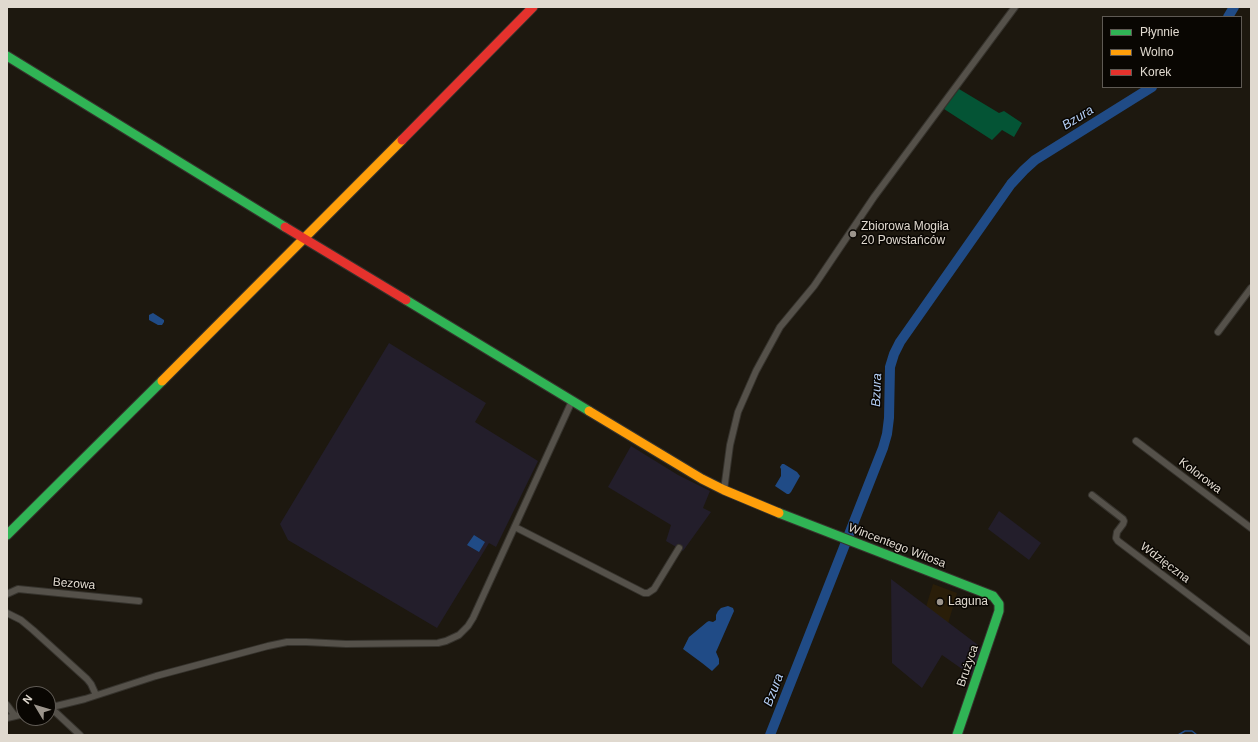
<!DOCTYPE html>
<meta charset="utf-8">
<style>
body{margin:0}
#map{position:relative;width:1258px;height:742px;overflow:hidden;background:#1d180f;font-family:Arial,sans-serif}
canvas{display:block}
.frame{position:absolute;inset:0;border:8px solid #e0d9cf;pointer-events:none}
.legend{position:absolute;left:1102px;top:16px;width:140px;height:72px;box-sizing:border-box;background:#090602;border:1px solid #5f5a54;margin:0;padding:5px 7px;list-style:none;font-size:12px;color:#e0d9cf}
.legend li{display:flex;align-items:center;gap:8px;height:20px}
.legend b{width:20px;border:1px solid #5f5a54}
.north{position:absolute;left:16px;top:686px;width:40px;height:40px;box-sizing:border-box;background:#090602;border:1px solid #5f5a54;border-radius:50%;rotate:308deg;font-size:11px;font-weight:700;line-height:16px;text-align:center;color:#e0d9cf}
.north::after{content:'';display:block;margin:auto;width:14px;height:18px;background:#9c958c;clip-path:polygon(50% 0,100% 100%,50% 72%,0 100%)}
</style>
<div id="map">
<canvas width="1258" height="742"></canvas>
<div class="frame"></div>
<ul class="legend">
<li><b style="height:5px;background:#30b455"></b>Płynnie</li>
<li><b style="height:5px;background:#ff9f0a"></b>Wolno</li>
<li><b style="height:5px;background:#e5322d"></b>Korek</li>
</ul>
<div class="north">N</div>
</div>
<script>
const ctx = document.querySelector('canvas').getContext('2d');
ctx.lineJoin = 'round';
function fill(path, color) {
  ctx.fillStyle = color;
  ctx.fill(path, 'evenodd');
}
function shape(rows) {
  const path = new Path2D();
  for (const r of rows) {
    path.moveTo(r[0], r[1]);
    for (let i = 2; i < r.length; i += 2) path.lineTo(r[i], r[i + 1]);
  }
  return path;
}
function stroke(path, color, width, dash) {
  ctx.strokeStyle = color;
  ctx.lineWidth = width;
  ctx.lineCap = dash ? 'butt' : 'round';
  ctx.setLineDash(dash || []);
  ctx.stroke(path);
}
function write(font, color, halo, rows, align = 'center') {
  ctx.font = font + ' Arial,sans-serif';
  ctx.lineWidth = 3;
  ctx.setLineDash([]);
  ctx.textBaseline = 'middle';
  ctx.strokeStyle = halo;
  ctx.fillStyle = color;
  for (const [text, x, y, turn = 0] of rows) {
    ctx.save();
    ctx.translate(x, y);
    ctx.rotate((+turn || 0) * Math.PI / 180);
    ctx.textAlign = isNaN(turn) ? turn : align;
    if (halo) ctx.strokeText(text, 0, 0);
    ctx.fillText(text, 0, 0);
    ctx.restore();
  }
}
fill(shape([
 [933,584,957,593,948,624,926,607]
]), '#2a1e09');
fill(shape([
 [389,343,486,403,475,422,538,461,496,547,489,543,437,628,288,540,280,524],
 [631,446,678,475,710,491,703,508,711,512,683,551,666,541,671,525,608,487],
 [999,511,1041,543,1029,560,988,529],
 [891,579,982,648,972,676,942,655,922,688,892,663]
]), '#231e2b');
fill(shape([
 [959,89,999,113,1004,111,1022,123,1014,137,1002,130,992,140,944,109]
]), '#045435');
fill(shape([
 [153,313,164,320,164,322,162,325,158,325,149,320,149,315],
 [782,464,784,464,797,472,800,476,791,492,789,494,787,494,775,486,781,476,781,469,780,467],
 [474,535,485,542,479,552,467,545],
 [728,606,733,608,734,611,716,652,719,659,719,664,712,671,702,663,683,649,689,637,707,622,709,621,713,622,716,620,716,615,718,611,721,608]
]), '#204b86');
stroke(shape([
 [1178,735,1185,731,1192,731,1197,735]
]), '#204b86', 1.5);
stroke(shape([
 [1228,17,1234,7],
 [770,735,883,448,887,434,889,418,890,367,894,354,900,342,1011,184,1024,170,1035,160,1152,87]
]), '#204b86', 10);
const street = shape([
 [1218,332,1251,288],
 [1136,441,1251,528],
 [724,490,730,445,738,412,756,371,780,327,814,286,874,197,1015,7],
 [1092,495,1123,519,1124,521,1123,524,1117,532,1116,538,1118,541,1251,642],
 [515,527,644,593,648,593,654,589,679,548],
 [7,594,18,589,139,601],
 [7,613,21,620,33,630,87,679,91,684,96,695],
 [7,705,15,716],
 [50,707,80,735],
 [48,708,85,699,156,676,268,646,287,642,306,642,346,644,438,643,446,641,459,635,468,626,473,618,572,401],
 [7,718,24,714]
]);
const fast = shape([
 [7,56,285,227],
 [406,300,589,411],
 [779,513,993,596,999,604,999,611,957,735],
 [7,535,162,381]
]);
const slow = shape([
 [162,381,402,140],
 [589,411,702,479,724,490,779,513]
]);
const jam = shape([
 [402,140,533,7],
 [285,227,406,300]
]);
stroke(street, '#36332d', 8);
stroke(fast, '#36332d', 11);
stroke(slow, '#36332d', 11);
stroke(jam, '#36332d', 11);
stroke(street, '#55514a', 6);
stroke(fast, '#30b455', 9);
stroke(slow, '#ff9f0a', 9);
stroke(jam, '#e5322d', 9);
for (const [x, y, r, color] of [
 [853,234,4,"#9c958c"],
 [940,602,4,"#9c958c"]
]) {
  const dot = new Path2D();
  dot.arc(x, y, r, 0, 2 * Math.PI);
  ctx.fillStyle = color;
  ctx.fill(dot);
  stroke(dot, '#090602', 1.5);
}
write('12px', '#e0d9cf', '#090602', [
 ["Zbiorowa Mogiła",861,227],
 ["20 Powstańców",861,241],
 ["Laguna",948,602]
], 'left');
write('12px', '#e0d9cf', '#090602', [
 ["Kolorowa",1200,476,37],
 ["Wincentego Witosa",897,546,21],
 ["Wdzięczna",1165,563,37],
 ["Bezowa",74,584,5],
 ["Brużyca",968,666,-71]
]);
write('italic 13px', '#b3cdf3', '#090602', [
 ["Bzura",1078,118,-32],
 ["Bzura",877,390,-88],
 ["Bzura",774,690,-69]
]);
</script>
